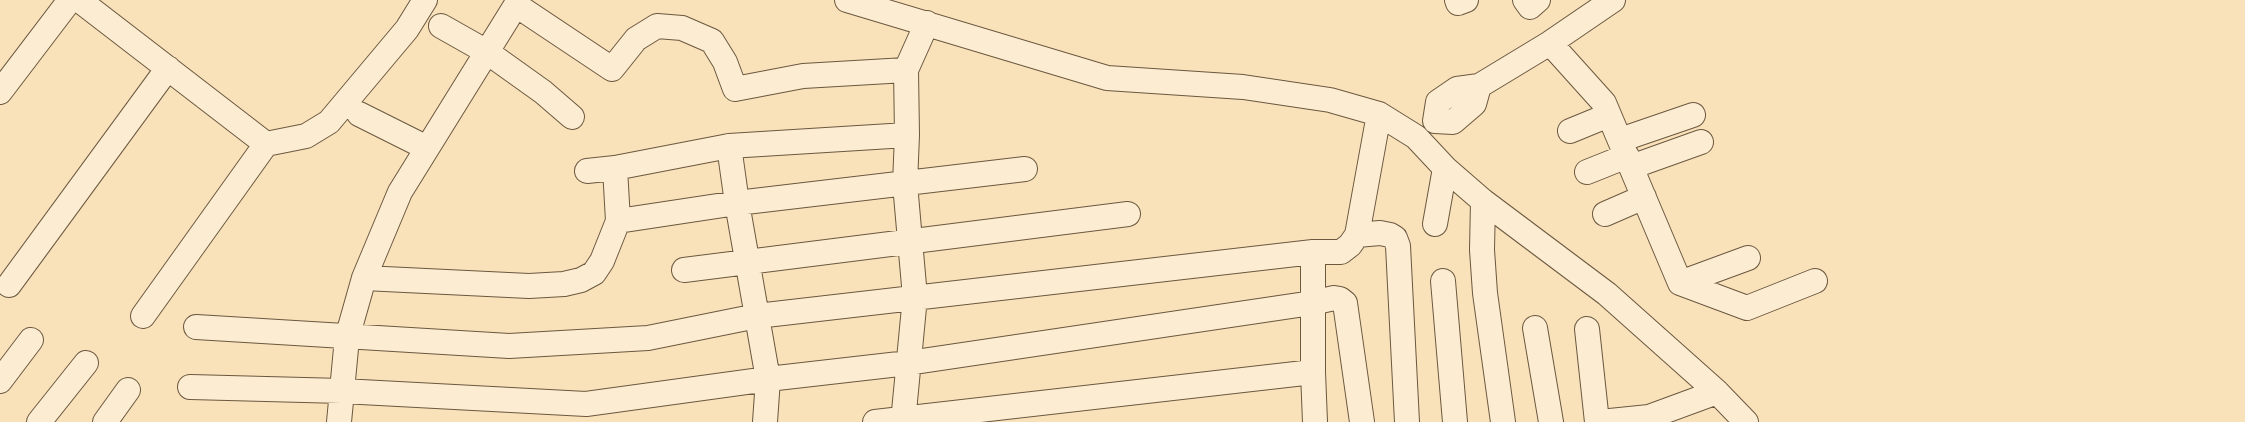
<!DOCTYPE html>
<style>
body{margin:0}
canvas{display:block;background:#f9e1ba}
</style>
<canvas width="2245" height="422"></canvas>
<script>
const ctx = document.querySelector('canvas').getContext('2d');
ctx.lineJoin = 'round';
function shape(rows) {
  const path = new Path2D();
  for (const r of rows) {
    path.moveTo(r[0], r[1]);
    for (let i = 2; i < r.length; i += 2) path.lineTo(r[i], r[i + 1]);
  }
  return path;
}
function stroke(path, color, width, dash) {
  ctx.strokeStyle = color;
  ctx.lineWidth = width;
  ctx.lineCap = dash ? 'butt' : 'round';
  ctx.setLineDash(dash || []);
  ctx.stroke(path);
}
const minor = shape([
 [79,0,266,144],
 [847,0,1107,78,1243,87,1330,100,1379,114,1416,137,1445,168,1483,201,1607,294,1717,392,1746,422],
 [1457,0,1458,3,1466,0],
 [1525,0,1530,7,1538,0],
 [441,26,487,52,543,92,572,117],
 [1550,43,1604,103,1680,283,1747,308,1815,281],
 [1479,86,1550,43,1613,0],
 [1479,86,1474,104,1453,122,1435,121,1438,102,1457,89,1479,86],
 [0,92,70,0],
 [359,114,427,148],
 [1570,131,1609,115],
 [1620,140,1693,115],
 [729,146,737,203,768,379,765,422],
 [1631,167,1701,142],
 [615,168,729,146,907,135],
 [1587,172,1627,156],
 [1483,201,1482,250,1485,293,1503,422],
 [1605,214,1644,197],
 [618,221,737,203,1025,169],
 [1435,224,1445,168],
 [1357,235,1380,233,1390,235,1395,238,1398,246,1407,422],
 [684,270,1128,214],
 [364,278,529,286,564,284,581,280,594,273,602,261,618,221,615,168,587,171],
 [1443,281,1455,422],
 [1680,283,1748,258],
 [9,285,168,68],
 [143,316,266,144,306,136,329,122,407,29,425,0],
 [196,327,509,346,648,338,757,316,1313,252],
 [1535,328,1551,422],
 [1587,329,1597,422],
 [0,381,31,340],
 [190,387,342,391,586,404,768,379,908,363,1312,303,1334,298,1340,299,1345,303,1362,422],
 [39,422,86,363],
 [105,422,128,390],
 [339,422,347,338,364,278,400,192,516,5,612,69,636,39,657,26,682,28,712,41,725,62,735,89,803,76,906,70],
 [875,422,1313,372],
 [903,422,915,297,905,184,907,135,906,70,927,23],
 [1315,422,1313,372,1313,252,1341,252,1350,245,1357,235,1379,114],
 [1600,422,1649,417,1717,392]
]);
stroke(minor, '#6b583f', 26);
stroke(minor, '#fbecd2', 24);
</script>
